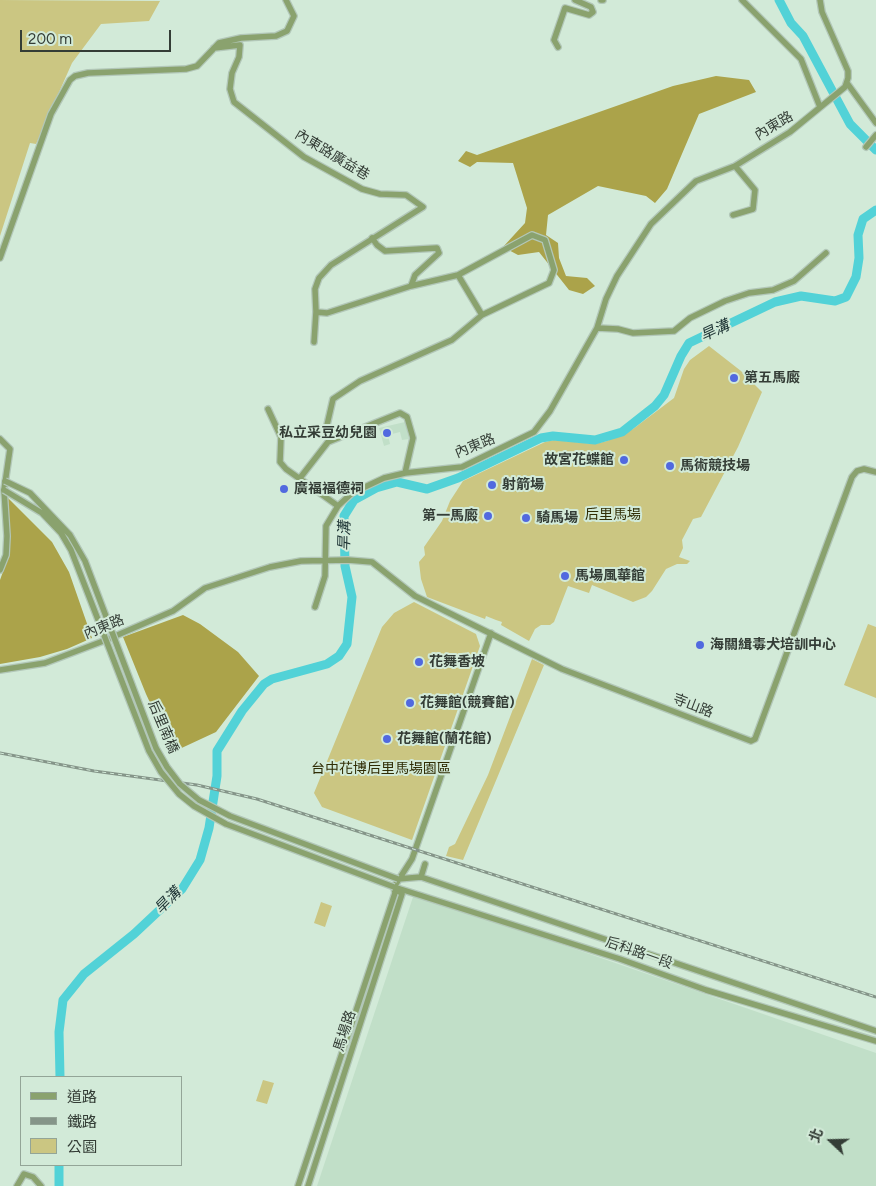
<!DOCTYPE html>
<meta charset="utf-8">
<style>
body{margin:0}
#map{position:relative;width:876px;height:1186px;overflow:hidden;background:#d2ead8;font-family:Figtree,"Noto Sans TC",sans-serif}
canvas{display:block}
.legend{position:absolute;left:20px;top:1076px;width:162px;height:90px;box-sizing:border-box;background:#d2ead8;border:1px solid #93a597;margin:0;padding:6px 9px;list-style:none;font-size:15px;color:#343d36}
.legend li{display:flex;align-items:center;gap:10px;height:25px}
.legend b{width:25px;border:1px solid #93a597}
.north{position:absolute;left:806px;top:1116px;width:50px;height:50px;-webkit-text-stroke:4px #d2ead8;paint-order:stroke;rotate:291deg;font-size:14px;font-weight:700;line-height:20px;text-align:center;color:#343d36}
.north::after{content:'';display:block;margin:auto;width:18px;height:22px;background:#343d36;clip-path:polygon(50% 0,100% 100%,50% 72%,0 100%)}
.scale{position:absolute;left:20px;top:30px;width:151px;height:22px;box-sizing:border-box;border:2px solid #343d36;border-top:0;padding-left:6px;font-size:15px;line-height:18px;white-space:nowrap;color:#343d36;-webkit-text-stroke:4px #d2ead8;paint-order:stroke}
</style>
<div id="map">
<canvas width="876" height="1186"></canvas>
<ul class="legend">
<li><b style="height:6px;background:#8aa26e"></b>道路</li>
<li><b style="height:6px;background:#859589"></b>鐵路</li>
<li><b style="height:14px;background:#cbc682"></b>公園</li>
</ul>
<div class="north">北</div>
<div class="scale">200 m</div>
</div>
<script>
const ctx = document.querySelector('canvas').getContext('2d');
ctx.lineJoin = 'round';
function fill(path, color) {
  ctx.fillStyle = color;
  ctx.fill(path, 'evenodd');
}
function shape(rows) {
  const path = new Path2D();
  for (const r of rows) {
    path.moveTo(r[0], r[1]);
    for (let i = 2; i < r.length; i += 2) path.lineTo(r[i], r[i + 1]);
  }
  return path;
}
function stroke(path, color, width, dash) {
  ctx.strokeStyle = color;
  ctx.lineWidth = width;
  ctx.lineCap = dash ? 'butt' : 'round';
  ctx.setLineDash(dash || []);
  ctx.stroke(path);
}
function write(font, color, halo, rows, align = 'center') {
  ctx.font = font + ' Figtree,"Noto Sans TC",sans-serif';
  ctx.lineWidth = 4;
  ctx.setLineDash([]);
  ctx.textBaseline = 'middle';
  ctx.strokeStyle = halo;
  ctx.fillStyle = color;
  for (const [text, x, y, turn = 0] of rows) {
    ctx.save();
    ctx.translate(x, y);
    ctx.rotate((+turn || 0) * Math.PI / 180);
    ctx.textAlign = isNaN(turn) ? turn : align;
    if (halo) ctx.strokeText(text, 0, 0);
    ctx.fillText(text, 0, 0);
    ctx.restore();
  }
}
fill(shape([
 [405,422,409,439,402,440,400,432,388,435,390,444,384,446,379,428],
 [418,892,492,916,520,930,876,1053,876,1186,317,1186,414,894]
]), '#c1dfc8');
fill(shape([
 [0,0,160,1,149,21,101,24,72,63,36,144,30,143,0,236],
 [709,346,741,371,762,392,738,447,701,517,693,519,682,540,683,548,679,557,690,561,687,564,677,564,666,569,652,591,646,597,633,602,592,585,589,593,568,586,554,622,550,625,541,625,535,629,529,641,501,625,502,622,496,620,486,616,485,619,427,597,421,579,419,562,425,555,424,547,442,521,450,501,463,481,545,442,554,440,595,444,607,441,633,429,674,398,684,369,690,360],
 [414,602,476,634,480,646,412,840,322,807,314,793,382,627,394,613],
 [868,624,876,627,876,698,844,685],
 [532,659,544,665,463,860,446,856,449,847,455,844,488,775],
 [321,902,332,906,325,927,314,923],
 [263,1080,274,1083,267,1104,256,1101]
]), '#cbc682');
fill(shape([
 [716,76,749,80,756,92,699,114,667,189,655,203,646,196,598,186,548,215,546,235,558,243,559,258,566,276,587,278,595,286,583,294,569,290,539,252,518,255,503,247,525,223,527,208,513,163,477,162,470,167,458,161,466,151,477,155,673,86],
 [8,498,52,542,69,572,92,638,67,649,40,657,0,664,0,580,9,555],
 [183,615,200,624,238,652,259,676,216,732,173,752,146,694,123,637]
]), '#aba34a');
stroke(shape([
 [779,0,791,23,803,36,850,124,876,150],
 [60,1077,59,1032,63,1000,84,974,134,934,182,889,200,860,209,828,217,776,217,751,242,711,264,684,272,679,327,664,339,656,347,644,352,597,345,566,344,516,354,500,376,488,397,482,427,489,458,478,541,438,553,436,595,440,622,432,655,406,664,395,681,356,689,343,775,302,801,296,835,301,846,297,856,277,859,258,858,235,863,219,876,210],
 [59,1165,59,1186]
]), '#52d2d7', 9);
const minor = shape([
 [601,0,603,0],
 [742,0,801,59,820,107],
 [558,47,554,40,565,8,589,15,593,12,591,7,575,0],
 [214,48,240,45,239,57,232,73,230,89,234,102,304,157,362,189,380,194,406,195,423,207,331,265,319,278,315,289,316,312,327,313,411,286,458,275,532,235,545,240,554,270,549,283,482,315,452,340,360,381,333,399,327,425,338,437],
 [847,83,876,123],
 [866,147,876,135],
 [733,215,753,209,755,190,735,166],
 [372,238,377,245,385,251,437,248,439,253,415,275,411,286],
 [0,258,51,114,70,80,75,76,88,73,186,69,197,66,219,43,241,38,276,36,287,31,294,16,286,0],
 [458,275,482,315],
 [597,328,618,329,633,333,674,331,690,318,725,301,749,293,773,290,794,281,826,253],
 [314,342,316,312],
 [268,409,281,437,280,462,286,469,338,506],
 [0,439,10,449,4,490,7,536,6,555,0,570],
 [300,478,328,442,400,413,407,417,413,438,405,473],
 [315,607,325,576,326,526,338,506,352,493,384,478,405,473,462,467,534,432,550,411,597,328,606,299,617,276,651,224,696,181,735,166,790,132,845,87,848,78,848,71,822,12,820,0],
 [0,670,45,663,106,640,173,611,205,588,270,567,301,561,348,560,372,562,415,596,562,669,751,741,755,739,852,477,857,471,864,469,876,472],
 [421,877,425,864],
 [398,879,421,877,876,1031],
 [394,887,620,959,706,990,876,1041],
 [17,1186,24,1174,33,1177,41,1186],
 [298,1186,395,893,394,887,412,859,491,633],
 [308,1186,402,894,396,889]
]);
stroke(minor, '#b2c7b8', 8);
stroke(minor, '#8aa26e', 5.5);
const rail = shape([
 [0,753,94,771,197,785,257,799,876,997]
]);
stroke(rail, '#859589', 3);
stroke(rail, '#d2ead8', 1, [4]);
const minorBridge = shape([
 [5,481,30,493,70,535,85,561,156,748,167,767,180,784,199,800,230,816,398,879],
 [4,490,42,513,61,533,71,550,149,751,161,772,179,794,194,806,226,824,394,887]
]);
stroke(minorBridge, '#b2c7b8', 8, []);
stroke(minorBridge, '#8aa26e', 5.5);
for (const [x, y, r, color] of [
 [734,378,5,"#5169df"],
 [387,433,5,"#5169df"],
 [624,460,5,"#5169df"],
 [670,466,5,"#5169df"],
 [492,485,5,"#5169df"],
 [284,489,5,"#5169df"],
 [488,516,5,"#5169df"],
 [526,518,5,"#5169df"],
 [565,576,5,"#5169df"],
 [700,645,5,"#5169df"],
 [419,662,5,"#5169df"],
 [410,703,5,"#5169df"],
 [387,739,5,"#5169df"]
]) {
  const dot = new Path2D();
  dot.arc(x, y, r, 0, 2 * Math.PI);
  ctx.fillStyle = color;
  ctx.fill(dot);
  stroke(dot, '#d2ead8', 2);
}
write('14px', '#343d36', '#d2ead8', [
 ["內東路",774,126,-31],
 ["內東路廣益巷",332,155,31],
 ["內東路",475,446,-22],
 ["內東路",104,627,-22],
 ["寺山路",693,706,21],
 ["后里南橋",163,727,67],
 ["后科路一段",639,953,19],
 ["馬場路",345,1031,-72]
]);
write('bold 14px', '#343d36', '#d2ead8', [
 ["第五馬廄",744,378],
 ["私立采豆幼兒園",377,433,"right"],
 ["故宮花蝶館",614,460,"right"],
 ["馬術競技場",680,466],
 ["射箭場",502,485],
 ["廣福福德祠",294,489],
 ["第一馬廄",478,516,"right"],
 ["騎馬場",536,518],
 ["馬場風華館",575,576],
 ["海關緝毒犬培訓中心",710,645],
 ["花舞香坡",429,662],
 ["花舞館(競賽館)",420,703],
 ["花舞館(蘭花館)",397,739]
], 'left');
write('14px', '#302d05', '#d2ead8', [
 ["后里馬場",613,515],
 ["台中花博后里馬場園區",381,769]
]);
write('italic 15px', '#203637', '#d2ead8', [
 ["旱溝",715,331,-25],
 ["旱溝",345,536,-89],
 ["旱溝",168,901,-45]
]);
</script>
